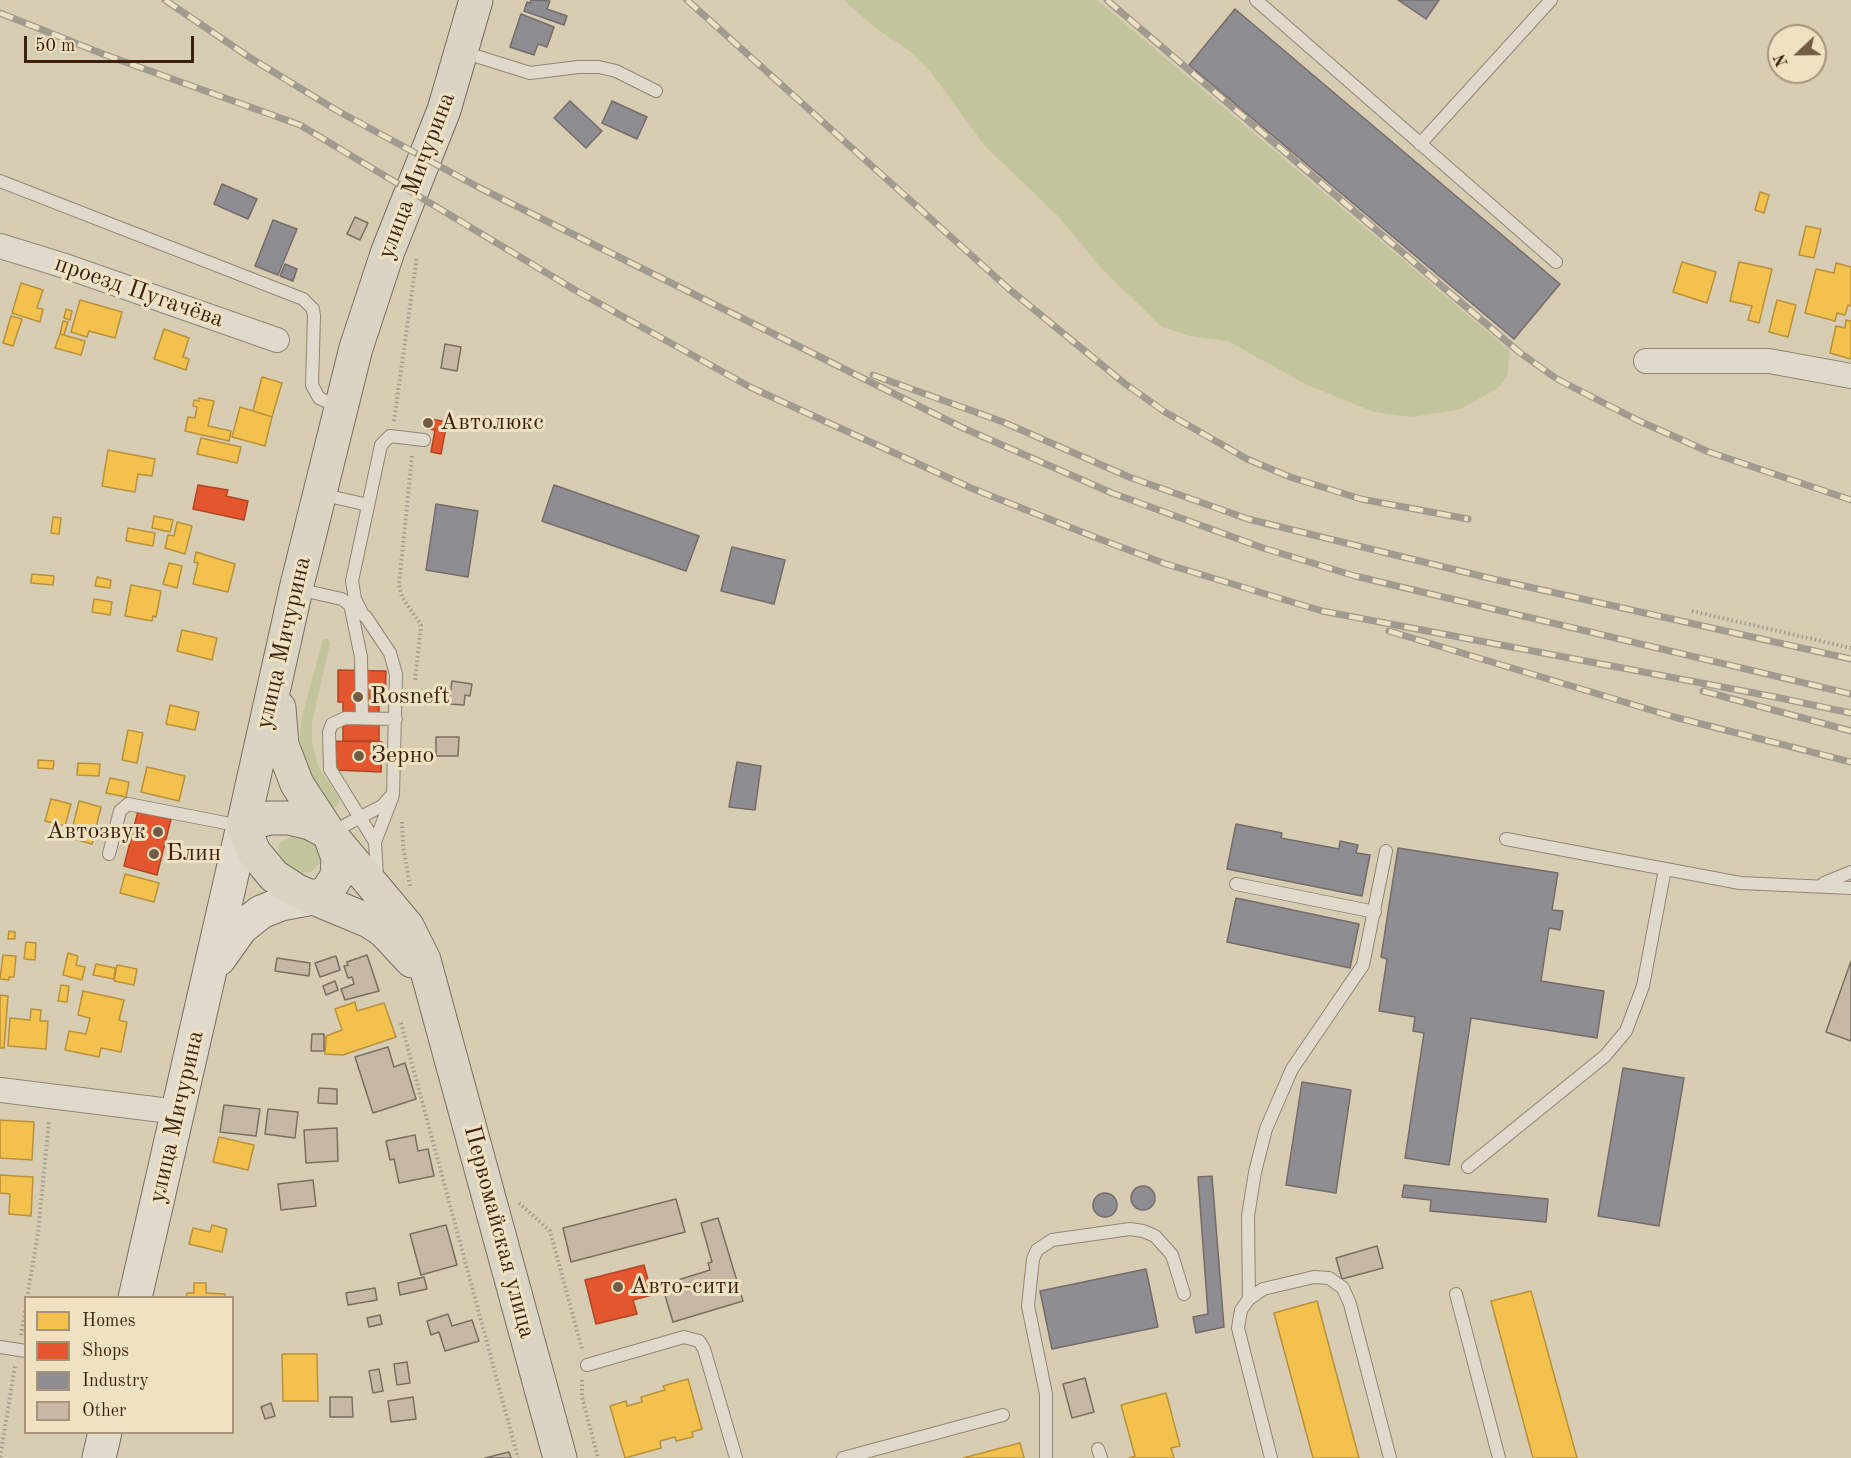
<!DOCTYPE html>
<meta charset="utf-8">
<style>
body{margin:0}
#map{position:relative;width:1851px;height:1458px;overflow:hidden;background:#d7cdb2;font-family:"Old Standard TT",serif}
canvas{display:block}
.legend{position:absolute;left:24px;top:1296px;width:210px;height:138px;box-sizing:border-box;background:#efe2c3;border:2px solid #a7947a;margin:0;padding:8px 10px;list-style:none;font-size:18px;color:#3c1f0c}
.legend li{display:flex;align-items:center;gap:12px;height:30px}
.legend b{width:30px;border:2px solid #a7947a}
.north{position:absolute;left:1767px;top:24px;width:60px;height:60px;box-sizing:border-box;background:#efe2c3;border:2px solid #a7947a;border-radius:50%;rotate:248deg;font-size:16px;font-weight:700;line-height:24px;text-align:center;color:#3c1f0c}
.north::after{content:'';display:block;margin:auto;width:21px;height:27px;background:#725c46;clip-path:polygon(50% 0,100% 100%,50% 72%,0 100%)}
.scale{position:absolute;left:24px;top:36px;width:170px;height:27px;box-sizing:border-box;border:3px solid #3c1f0c;border-top:0;padding-left:8px;font-size:18px;line-height:21px;white-space:nowrap;color:#3c1f0c;-webkit-text-stroke:4px #efe2c3;paint-order:stroke}
</style>
<div id="map">
<canvas width="1851" height="1458"></canvas>
<ul class="legend">
<li><b style="height:16px;background:#f2c14e"></b>Homes</li>
<li><b style="height:16px;background:#e4572e"></b>Shops</li>
<li><b style="height:16px;background:#8d8d92"></b>Industry</li>
<li><b style="height:16px;background:#c7b8a5"></b>Other</li>
</ul>
<div class="north">N</div>
<div class="scale">50 m</div>
</div>
<script>
const ctx = document.querySelector('canvas').getContext('2d');
ctx.lineJoin = 'round';
function fill(path, color) {
  ctx.fillStyle = color;
  ctx.fill(path, 'evenodd');
}
function shape(rows) {
  const path = new Path2D();
  for (const r of rows) {
    if (r.length === 3) {
      path.moveTo(r[0] + r[2], r[1]);
      path.arc(r[0], r[1], r[2], 0, 2 * Math.PI);
      continue;
    }
    path.moveTo(r[0], r[1]);
    for (let i = 2; i < r.length; i += 2) path.lineTo(r[i], r[i + 1]);
  }
  return path;
}
function stroke(path, color, width, dash) {
  ctx.strokeStyle = color;
  ctx.lineWidth = width;
  ctx.lineCap = dash ? 'butt' : 'round';
  ctx.setLineDash(dash || []);
  ctx.stroke(path);
}
function write(font, color, halo, rows, align = 'center') {
  ctx.font = font + ' "Old Standard TT",serif';
  ctx.lineWidth = 6;
  ctx.setLineDash([]);
  ctx.textBaseline = 'middle';
  ctx.strokeStyle = halo;
  ctx.fillStyle = color;
  for (const [text, x, y, turn = 0] of rows) {
    ctx.save();
    ctx.translate(x, y);
    ctx.rotate((+turn || 0) * Math.PI / 180);
    ctx.textAlign = isNaN(turn) ? turn : align;
    if (halo) ctx.strokeText(text, 0, 0);
    ctx.fillText(text, 0, 0);
    ctx.restore();
  }
}
fill(shape([
 [844,0,1097,0,1510,351,1507,376,1499,387,1461,409,1412,417,1374,412,1307,385,1228,341,1190,336,1162,327,1101,268,1059,217,985,146,930,71,911,52,873,26],
 [323,639,328,639,330,644,312,722,312,742,318,766,340,800,337,806,332,808,315,787,300,753,299,743,302,717],
 [294,835,316,842,323,860,311,872,298,873,281,860,278,848,280,843]
]), '#c2c59b');
const homes = shape([
 [1760,192,1769,195,1764,213,1755,210,1760,192],
 [1806,226,1821,229,1814,258,1799,255,1806,226],
 [1682,262,1716,272,1707,303,1673,292,1682,262],
 [1739,262,1772,269,1759,323,1748,320,1752,306,1730,301,1739,262],
 [1836,263,1851,267,1851,306,1848,305,1845,315,1837,313,1835,321,1805,313,1816,269,1834,273,1836,263],
 [21,283,43,290,37,308,43,309,40,322,12,313,21,283],
 [80,300,122,312,115,338,89,331,87,337,71,332,80,300],
 [1777,300,1796,305,1788,337,1769,332,1777,300],
 [66,309,72,311,70,320,64,318,66,309],
 [11,316,22,319,13,346,3,343,11,316],
 [1846,320,1851,321,1851,359,1830,353,1836,326,1845,328,1846,320],
 [63,321,68,322,64,335,60,334,63,321],
 [164,329,189,338,183,357,189,359,186,370,154,359,164,329],
 [60,334,85,341,81,355,55,348,60,334],
 [262,377,282,383,272,417,253,411,262,377],
 [199,398,214,401,208,426,231,431,229,441,185,431,188,417,195,418,197,407,193,406,194,400,199,401,199,398],
 [240,407,272,417,265,446,232,437,240,407],
 [201,438,241,447,237,463,197,454,201,438],
 [108,450,155,459,152,476,138,474,135,492,102,486,108,450],
 [154,516,173,520,170,532,152,528,154,516],
 [53,517,61,518,59,534,51,533,53,517],
 [177,522,192,526,185,554,165,548,168,535,174,536,177,522],
 [128,528,155,533,153,546,126,541,128,528],
 [196,552,235,564,228,592,193,584,198,563,194,562,196,552],
 [169,563,182,566,177,588,163,584,169,563],
 [32,574,54,576,53,585,31,583,32,574],
 [97,577,111,580,110,588,95,586,97,577],
 [131,585,161,591,156,617,153,616,152,621,125,616,131,585],
 [94,599,112,602,110,615,92,612,94,599],
 [182,630,217,638,212,660,177,651,182,630],
 [170,705,199,712,195,730,166,724,170,705],
 [128,730,143,733,137,763,122,760,128,730],
 [38,760,54,761,53,769,38,768,38,760],
 [78,763,100,764,99,776,77,775,78,763],
 [147,767,185,776,179,801,141,792,147,767],
 [110,778,129,782,126,797,106,793,110,778],
 [51,799,71,804,65,826,45,821,51,799],
 [79,801,101,807,92,844,70,838,79,801],
 [125,874,159,883,154,902,120,893,125,874],
 [9,931,15,932,15,939,8,939,9,931],
 [26,942,36,943,35,960,24,959,26,942],
 [68,953,78,956,76,965,85,967,82,980,63,975,68,953],
 [3,955,16,956,14,977,9,977,9,980,0,979,3,955],
 [96,964,115,968,114,979,93,975,96,964],
 [117,965,137,969,134,985,114,981,117,965],
 [61,985,69,986,67,1002,58,1001,61,985],
 [83,991,124,1000,119,1020,127,1022,121,1052,101,1048,99,1057,65,1050,69,1031,86,1034,90,1018,78,1015,83,991],
 [0,995,8,996,4,1048,0,1048,0,995],
 [355,1002,357,1011,384,1003,396,1037,343,1055,325,1054,326,1036,342,1030,335,1009,355,1002],
 [31,1009,41,1010,40,1021,48,1021,46,1049,8,1046,10,1018,30,1020,31,1009],
 [0,1120,34,1122,32,1160,0,1158,0,1120],
 [219,1137,254,1145,248,1170,213,1162,219,1137],
 [0,1175,33,1177,31,1216,9,1214,10,1194,0,1193,0,1175],
 [212,1225,227,1229,222,1252,189,1244,193,1228,210,1232,212,1225],
 [194,1283,206,1283,206,1293,225,1294,225,1298,186,1298,187,1293,194,1293,194,1283],
 [1531,1291,1577,1458,1533,1458,1491,1301,1531,1291],
 [1317,1301,1359,1458,1313,1458,1274,1313,1317,1301],
 [282,1354,317,1354,318,1401,283,1401,282,1354],
 [688,1379,702,1429,692,1432,693,1437,676,1441,675,1437,660,1441,661,1448,625,1458,610,1406,626,1401,627,1406,642,1402,641,1397,665,1390,663,1386,688,1379],
 [1166,1393,1180,1446,1171,1448,1174,1458,1129,1458,1135,1456,1121,1405,1166,1393],
 [1020,1443,1024,1458,963,1458,1020,1443]
]);
fill(homes, '#f2c14e');
stroke(homes, '#bb903a', 1.5);
const shops = shape([
 [425,418,447,422,441,454,431,452,435,430,424,428,425,418],
 [198,485,228,490,226,496,248,501,244,520,193,509,198,485],
 [338,670,386,671,385,703,379,703,379,741,343,741,343,702,338,702,338,670],
 [336,741,382,742,381,772,335,770,336,741],
 [138,811,171,819,157,875,124,866,138,811],
 [644,1265,652,1295,633,1300,637,1314,596,1324,585,1280,644,1265]
]);
fill(shops, '#e4572e');
stroke(shops, '#b24624', 1.5);
const industry = shape([
 [531,0,550,1,547,9,567,16,564,25,524,11,527,2,530,3,531,0],
 [1398,0,1439,0,1426,19,1398,0],
 [1235,9,1560,284,1514,339,1189,65,1235,9],
 [521,14,554,27,547,47,538,44,534,55,510,47,521,14],
 [570,101,602,131,586,148,554,118,570,101],
 [612,101,647,117,637,139,602,123,612,101],
 [222,184,257,199,248,219,214,204,222,184],
 [273,220,297,229,278,275,255,266,273,220],
 [285,264,297,269,293,281,280,276,285,264],
 [554,485,699,536,686,571,542,521,554,485],
 [436,504,478,511,468,577,426,570,436,504],
 [732,547,785,560,774,604,721,591,732,547],
 [737,762,761,766,755,810,729,807,737,762],
 [1236,824,1282,833,1281,838,1339,849,1340,841,1358,845,1356,853,1370,855,1362,896,1227,869,1236,824],
 [1398,848,1558,873,1552,910,1563,911,1560,930,1549,928,1541,981,1604,991,1597,1038,1471,1018,1449,1165,1405,1158,1424,1033,1413,1031,1415,1017,1379,1011,1387,959,1381,957,1398,848],
 [1236,898,1359,924,1350,968,1227,942,1236,898],
 [1623,1068,1684,1078,1659,1226,1598,1216,1623,1068],
 [1302,1082,1351,1090,1336,1193,1286,1185,1302,1082],
 [1212,1176,1224,1327,1196,1333,1193,1317,1208,1314,1198,1177,1212,1176],
 [1404,1185,1548,1199,1546,1222,1430,1211,1431,1200,1402,1197,1404,1185],
 [1143,1198,12],
 [1105,1205,12],
 [1146,1269,1158,1327,1052,1349,1040,1291,1146,1269]
]);
fill(industry, '#8d8d92');
stroke(industry, '#756c6a', 1.5);
const building = shape([
 [355,217,368,223,360,240,347,234,355,217],
 [445,344,461,347,457,371,441,368,445,344],
 [452,681,472,684,470,696,465,695,464,705,449,704,452,681],
 [436,737,459,737,458,756,436,756,436,737],
 [367,955,379,991,345,1000,341,989,354,984,352,977,348,978,344,966,348,965,347,962,367,955],
 [336,956,340,970,320,977,315,963,336,956],
 [277,958,310,963,309,976,275,971,277,958],
 [1851,961,1851,1041,1826,1032,1851,961],
 [335,981,338,990,326,995,323,986,335,981],
 [312,1034,324,1034,324,1051,311,1051,312,1034],
 [388,1047,394,1067,405,1063,416,1099,373,1113,355,1057,388,1047],
 [319,1088,337,1089,337,1104,318,1103,319,1088],
 [224,1105,260,1109,256,1136,220,1132,224,1105],
 [268,1109,298,1112,295,1138,265,1134,268,1109],
 [337,1128,338,1161,306,1163,304,1130,337,1128],
 [415,1135,418,1151,428,1149,434,1176,399,1183,394,1159,390,1160,386,1141,415,1135],
 [313,1180,316,1206,281,1210,278,1184,313,1180],
 [676,1199,685,1232,571,1262,563,1228,676,1199],
 [718,1218,743,1301,673,1322,662,1285,710,1270,708,1263,712,1262,701,1223,718,1218],
 [446,1225,457,1265,421,1275,410,1234,446,1225],
 [1377,1246,1383,1268,1342,1279,1336,1258,1377,1246],
 [424,1277,427,1289,400,1295,398,1283,424,1277],
 [375,1288,377,1300,348,1305,346,1293,375,1288],
 [448,1314,452,1326,472,1320,479,1341,445,1351,439,1332,431,1335,427,1321,448,1314],
 [380,1315,382,1324,369,1327,367,1318,380,1315],
 [407,1362,410,1383,397,1385,394,1364,407,1362],
 [379,1369,383,1391,373,1393,369,1371,379,1369],
 [1085,1378,1094,1412,1072,1418,1063,1384,1085,1378],
 [330,1397,352,1397,353,1417,330,1417,330,1397],
 [413,1397,416,1419,391,1422,388,1401,413,1397],
 [271,1403,275,1416,265,1419,261,1407,271,1403],
 [509,1452,511,1458,485,1458,509,1452]
]);
fill(building, '#c7b8a5');
stroke(building, '#796f60', 1.5);
const lane = shape([
 [1256,0,1556,262],
 [463,52,530,73,578,67,599,67,616,71,656,91],
 [1420,144,1551,0],
 [0,181,303,299,313,309,314,316,312,385,319,398,339,407],
 [320,494,368,505],
 [297,589,342,599,366,617,390,653,396,674,393,794,382,806,330,833],
 [350,604,361,657,362,718],
 [361,611,355,599,352,581,381,445,390,436,424,440],
 [1506,839,1740,883,1851,888],
 [375,842,330,769,329,732,332,724,345,718,396,719],
 [109,854,120,811,128,804,241,826],
 [377,877,375,842,392,798],
 [1824,883,1851,872],
 [1236,884,1375,912],
 [1468,1167,1605,1056,1626,1031,1643,986,1665,869],
 [1456,1294,1499,1458],
 [1249,1299,1248,1216,1255,1172,1266,1129,1292,1069,1363,965,1386,851],
 [0,1347,26,1351],
 [587,1365,684,1337,699,1341,704,1349,736,1458],
 [1098,1449,1101,1458],
 [843,1458,1003,1415],
 [1046,1458,1046,1394,1028,1306,1033,1259,1037,1250,1052,1240,1130,1229,1143,1231,1155,1236,1172,1255,1184,1294],
 [1271,1458,1238,1328,1241,1310,1249,1299,1263,1289,1314,1277,1329,1278,1343,1288,1350,1304,1390,1458]
]);
const street = shape([
 [0,246,65,266,277,340],
 [1646,361,1769,361,1851,376],
 [0,1090,178,1112]
]);
const secondary = shape([
 [219,959,241,928,261,912,281,904,313,898],
 [135,1298,243,826],
 [99,1458,105,1432]
]);
const primary = shape([
 [279,708,282,745,297,784,329,833,407,926,424,960,560,1458],
 [243,826,296,589,356,348,388,251,444,110,476,0],
 [243,826,254,852,274,876,297,891,369,921,384,931,412,961],
 [243,826,269,818,289,818,310,823,329,833,338,858,337,876,327,892,313,898]
]);
stroke(lane, '#908675', 14);
stroke(street, '#908675', 26);
stroke(secondary, '#796f60', 35);
stroke(primary, '#796f60', 35);
stroke(shape([
 [394,421,417,256],
 [412,456,399,585,402,597,421,625,415,681],
 [1692,611,1851,648],
 [402,822,403,846,410,886],
 [401,1023,518,1458],
 [519,1203,550,1231,582,1349],
 [27,1298,38,1233,49,1120],
 [21,1335,26,1307],
 [582,1380,582,1397,598,1458],
 [0,1457,15,1366]
]), '#a19b8f', 4, [1.5, 3]);
stroke(lane, '#e0dacc', 12);
stroke(street, '#e0dacc', 24);
stroke(secondary, '#e0dacc', 33);
stroke(primary, '#dad4c4', 33);
const rail = shape([
 [165,0,249,57,336,110,478,187,961,427,1112,493,1263,548,1355,576,1851,694],
 [687,0,1009,289,1124,383,1165,412,1247,459,1290,477,1361,499,1468,519],
 [1107,0,1519,352,1557,379,1637,420,1709,452,1851,500],
 [0,13,103,54,300,125,575,290,750,387,971,488,1097,538,1166,564,1322,611,1775,697,1851,713],
 [873,375,1003,422,1129,477,1248,519,1493,579,1851,659],
 [1389,631,1674,717,1851,762],
 [1703,691,1851,731]
]);
stroke(rail, '#a19b8f', 7);
stroke(rail, '#efe2c3', 4.5, [14]);
for (const [x, y, r, color] of [
 [428,423,6,"#725c46"],
 [358,697,6,"#725c46"],
 [359,756,6,"#725c46"],
 [158,832,6,"#725c46"],
 [154,854,6,"#725c46"],
 [618,1287,6,"#725c46"]
]) {
  const dot = new Path2D();
  dot.arc(x, y, r, 0, 2 * Math.PI);
  ctx.fillStyle = color;
  ctx.fill(dot);
  stroke(dot, '#efe2c3', 2);
}
write('24px', '#3c1f0c', '#efe2c3', [
 ["улица Мичурина",417,176,-69],
 ["проезд Пугачёва",139,292,19],
 ["улица Мичурина",284,643,-77],
 ["улица Мичурина",177,1117,-77],
 ["Первомайская улица",499,1232,75]
]);
write('24px', '#3c1f0c', '#efe2c3', [
 ["Автолюкс",440,423],
 ["Rosneft",370,697],
 ["Зерно",371,756],
 ["Автозвук",146,832,"right"],
 ["Блин",166,854],
 ["Авто-сити",630,1287]
], 'left');
</script>
